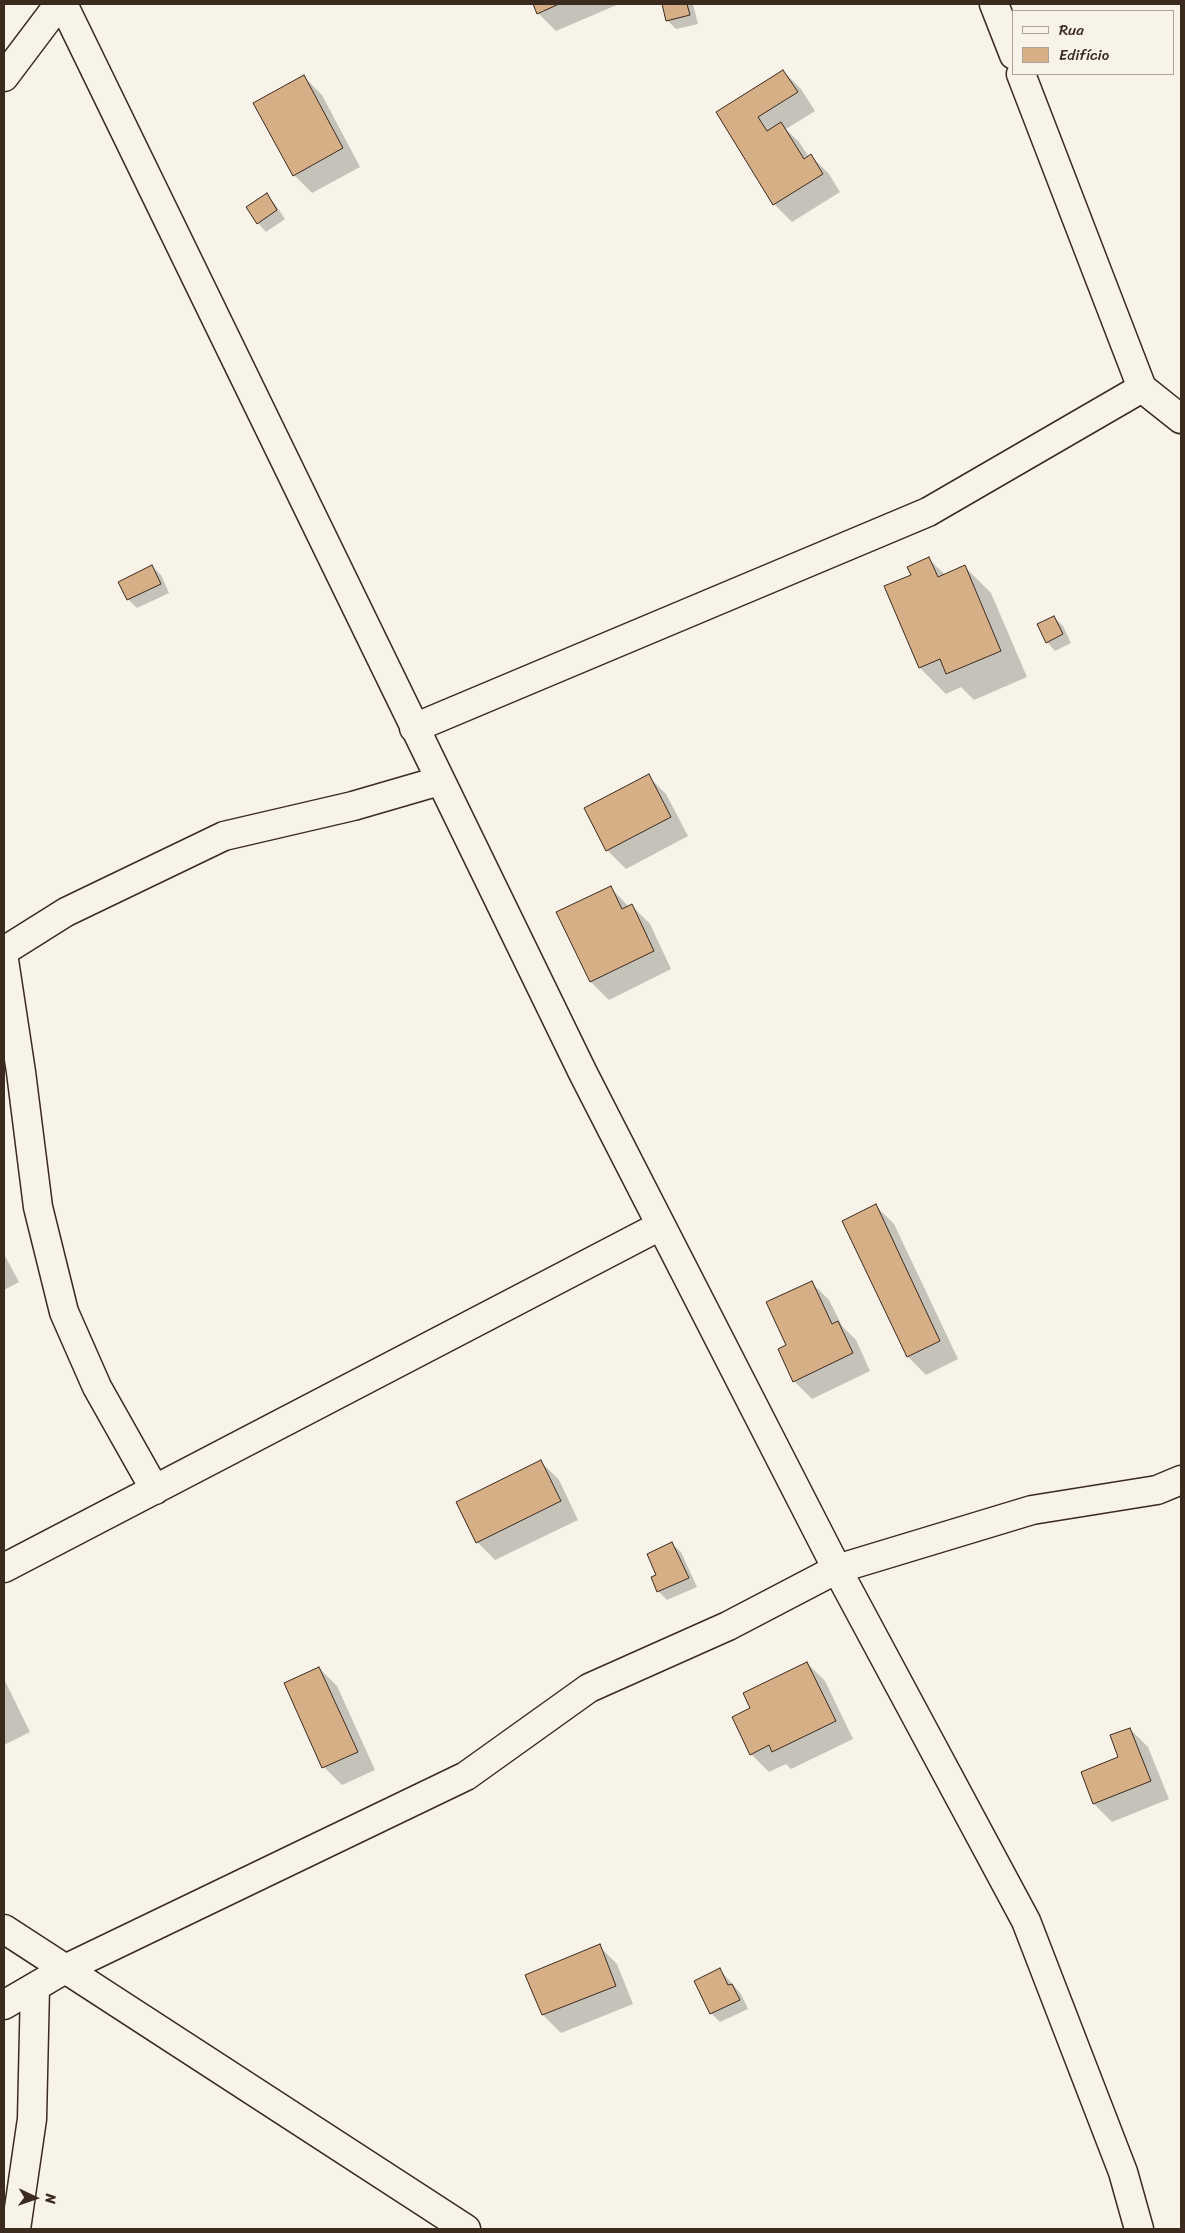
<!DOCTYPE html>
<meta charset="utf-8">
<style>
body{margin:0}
#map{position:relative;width:1185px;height:2233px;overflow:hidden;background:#f7f3e8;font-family:Sriracha,sans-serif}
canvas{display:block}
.frame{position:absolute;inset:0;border:5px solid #3b2a1e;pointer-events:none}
.legend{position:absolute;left:1012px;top:10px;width:162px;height:65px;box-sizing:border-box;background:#f7f3e8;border:1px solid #aca397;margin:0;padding:6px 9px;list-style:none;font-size:15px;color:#3b2a1e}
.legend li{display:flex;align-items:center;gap:10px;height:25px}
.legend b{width:25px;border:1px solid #aca397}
.north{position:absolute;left:10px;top:2173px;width:50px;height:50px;-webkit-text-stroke:4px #f7f3e8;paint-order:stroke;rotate:93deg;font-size:14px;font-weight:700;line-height:20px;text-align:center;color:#3b2a1e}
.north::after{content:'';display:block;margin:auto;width:18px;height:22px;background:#3b2a1e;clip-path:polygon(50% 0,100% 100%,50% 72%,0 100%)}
</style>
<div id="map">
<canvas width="1185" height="2233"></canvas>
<div class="frame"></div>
<ul class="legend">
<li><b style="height:6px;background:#f7f3e8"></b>Rua</li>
<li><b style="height:14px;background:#d6af87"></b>Edifício</li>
</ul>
<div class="north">N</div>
</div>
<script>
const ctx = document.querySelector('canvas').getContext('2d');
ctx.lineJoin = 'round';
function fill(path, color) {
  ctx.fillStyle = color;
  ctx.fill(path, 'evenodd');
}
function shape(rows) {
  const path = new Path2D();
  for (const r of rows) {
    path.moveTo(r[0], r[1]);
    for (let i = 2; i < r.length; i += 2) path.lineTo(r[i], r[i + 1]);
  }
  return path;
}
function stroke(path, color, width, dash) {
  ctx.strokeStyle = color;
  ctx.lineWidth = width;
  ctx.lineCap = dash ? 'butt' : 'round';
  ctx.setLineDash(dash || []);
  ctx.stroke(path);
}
fill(shape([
 [534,4,619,4,556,31,538,13],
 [663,4,693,4,698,24,676,29,667,20],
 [783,71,801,89,815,111,786,129,799,142,809,157,811,156,829,174,840,192,792,222,774,204,717,113],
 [304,77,322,95,360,167,312,193,294,175,255,103],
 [266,195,275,204,285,219,266,232,258,223],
 [929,559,945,575,965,567,991,593,1027,677,974,700,961,687,946,694,920,668,912,575],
 [152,566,161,575,169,593,137,608,128,599],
 [1054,617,1063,626,1071,643,1055,651,1047,642],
 [648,776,666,794,688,836,626,869,608,851,586,809],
 [610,887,629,907,632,906,650,924,671,969,609,1000,591,982],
 [876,1206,894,1224,958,1359,926,1375,908,1357],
 [4,1254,19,1282,4,1290],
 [811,1282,829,1300,842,1326,856,1340,870,1371,812,1399,794,1381,788,1345],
 [541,1462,559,1480,578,1520,495,1560,477,1542],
 [672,1544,681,1552,697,1587,667,1600,658,1591,658,1575],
 [807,1663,825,1681,853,1739,791,1769,786,1764,769,1772,751,1754,752,1708],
 [319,1668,337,1686,375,1770,342,1785,324,1767],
 [4,1679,30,1732,4,1745],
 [1130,1729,1148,1747,1169,1799,1112,1822,1094,1804,1082,1773,1120,1758],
 [599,1946,617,1964,633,2004,561,2033,543,2015],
 [720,1970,741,1994,748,2009,720,2022,711,2013]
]), '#0003');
const building = shape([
 [533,4,559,4,537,14,533,4],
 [662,4,687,4,690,15,666,21,662,4],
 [783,70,798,92,758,117,767,131,781,122,804,159,811,154,823,174,773,205,716,112,783,70],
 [304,75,343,148,293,176,253,103,304,75],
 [267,193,277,210,257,224,246,207,267,193],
 [929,557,938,577,965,565,1001,651,946,674,940,659,919,668,884,586,911,575,907,567,929,557],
 [152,565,161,584,127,600,118,582,152,565],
 [1054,616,1063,634,1046,643,1037,624,1054,616],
 [649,774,671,817,606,851,584,808,649,774],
 [611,886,622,909,632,904,654,951,590,982,556,912,611,886],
 [876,1204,940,1341,907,1357,842,1221,876,1204],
 [812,1281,832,1324,838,1321,853,1353,793,1382,778,1349,786,1345,766,1302,812,1281],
 [541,1460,561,1501,476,1543,456,1502,541,1460],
 [672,1542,689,1578,657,1592,651,1577,656,1575,647,1554,672,1542],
 [807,1662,836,1721,772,1752,769,1745,750,1755,732,1717,750,1708,743,1693,807,1662],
 [319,1667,358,1752,322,1768,284,1683,319,1667],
 [1130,1728,1151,1781,1093,1804,1081,1772,1118,1757,1110,1735,1130,1728],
 [600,1944,616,1986,542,2015,525,1975,600,1944],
 [720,1968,728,1985,732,1984,740,2000,710,2014,694,1981,720,1968]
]);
fill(building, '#d6af87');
stroke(building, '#3b2a1e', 1);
const street = shape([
 [63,4,583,1073,837,1569,1026,1921,1123,2172,1139,2229],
 [994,4,1014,55],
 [1021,74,1142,388,1181,419],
 [4,77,59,4],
 [414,728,928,512,1142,388],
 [4,951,66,912,224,836,353,806,439,781],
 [4,960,21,1072,38,1207,64,1312,97,1387,155,1490],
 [4,1568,660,1226],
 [4,1929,466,2229],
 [4,2005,67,1968,466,1776,589,1688,728,1626,837,1569,1032,1510,1157,1490,1181,1480],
 [16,2229,32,2119,35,1987]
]);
stroke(street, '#3b2a1e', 31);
stroke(street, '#f7f3e8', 28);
</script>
